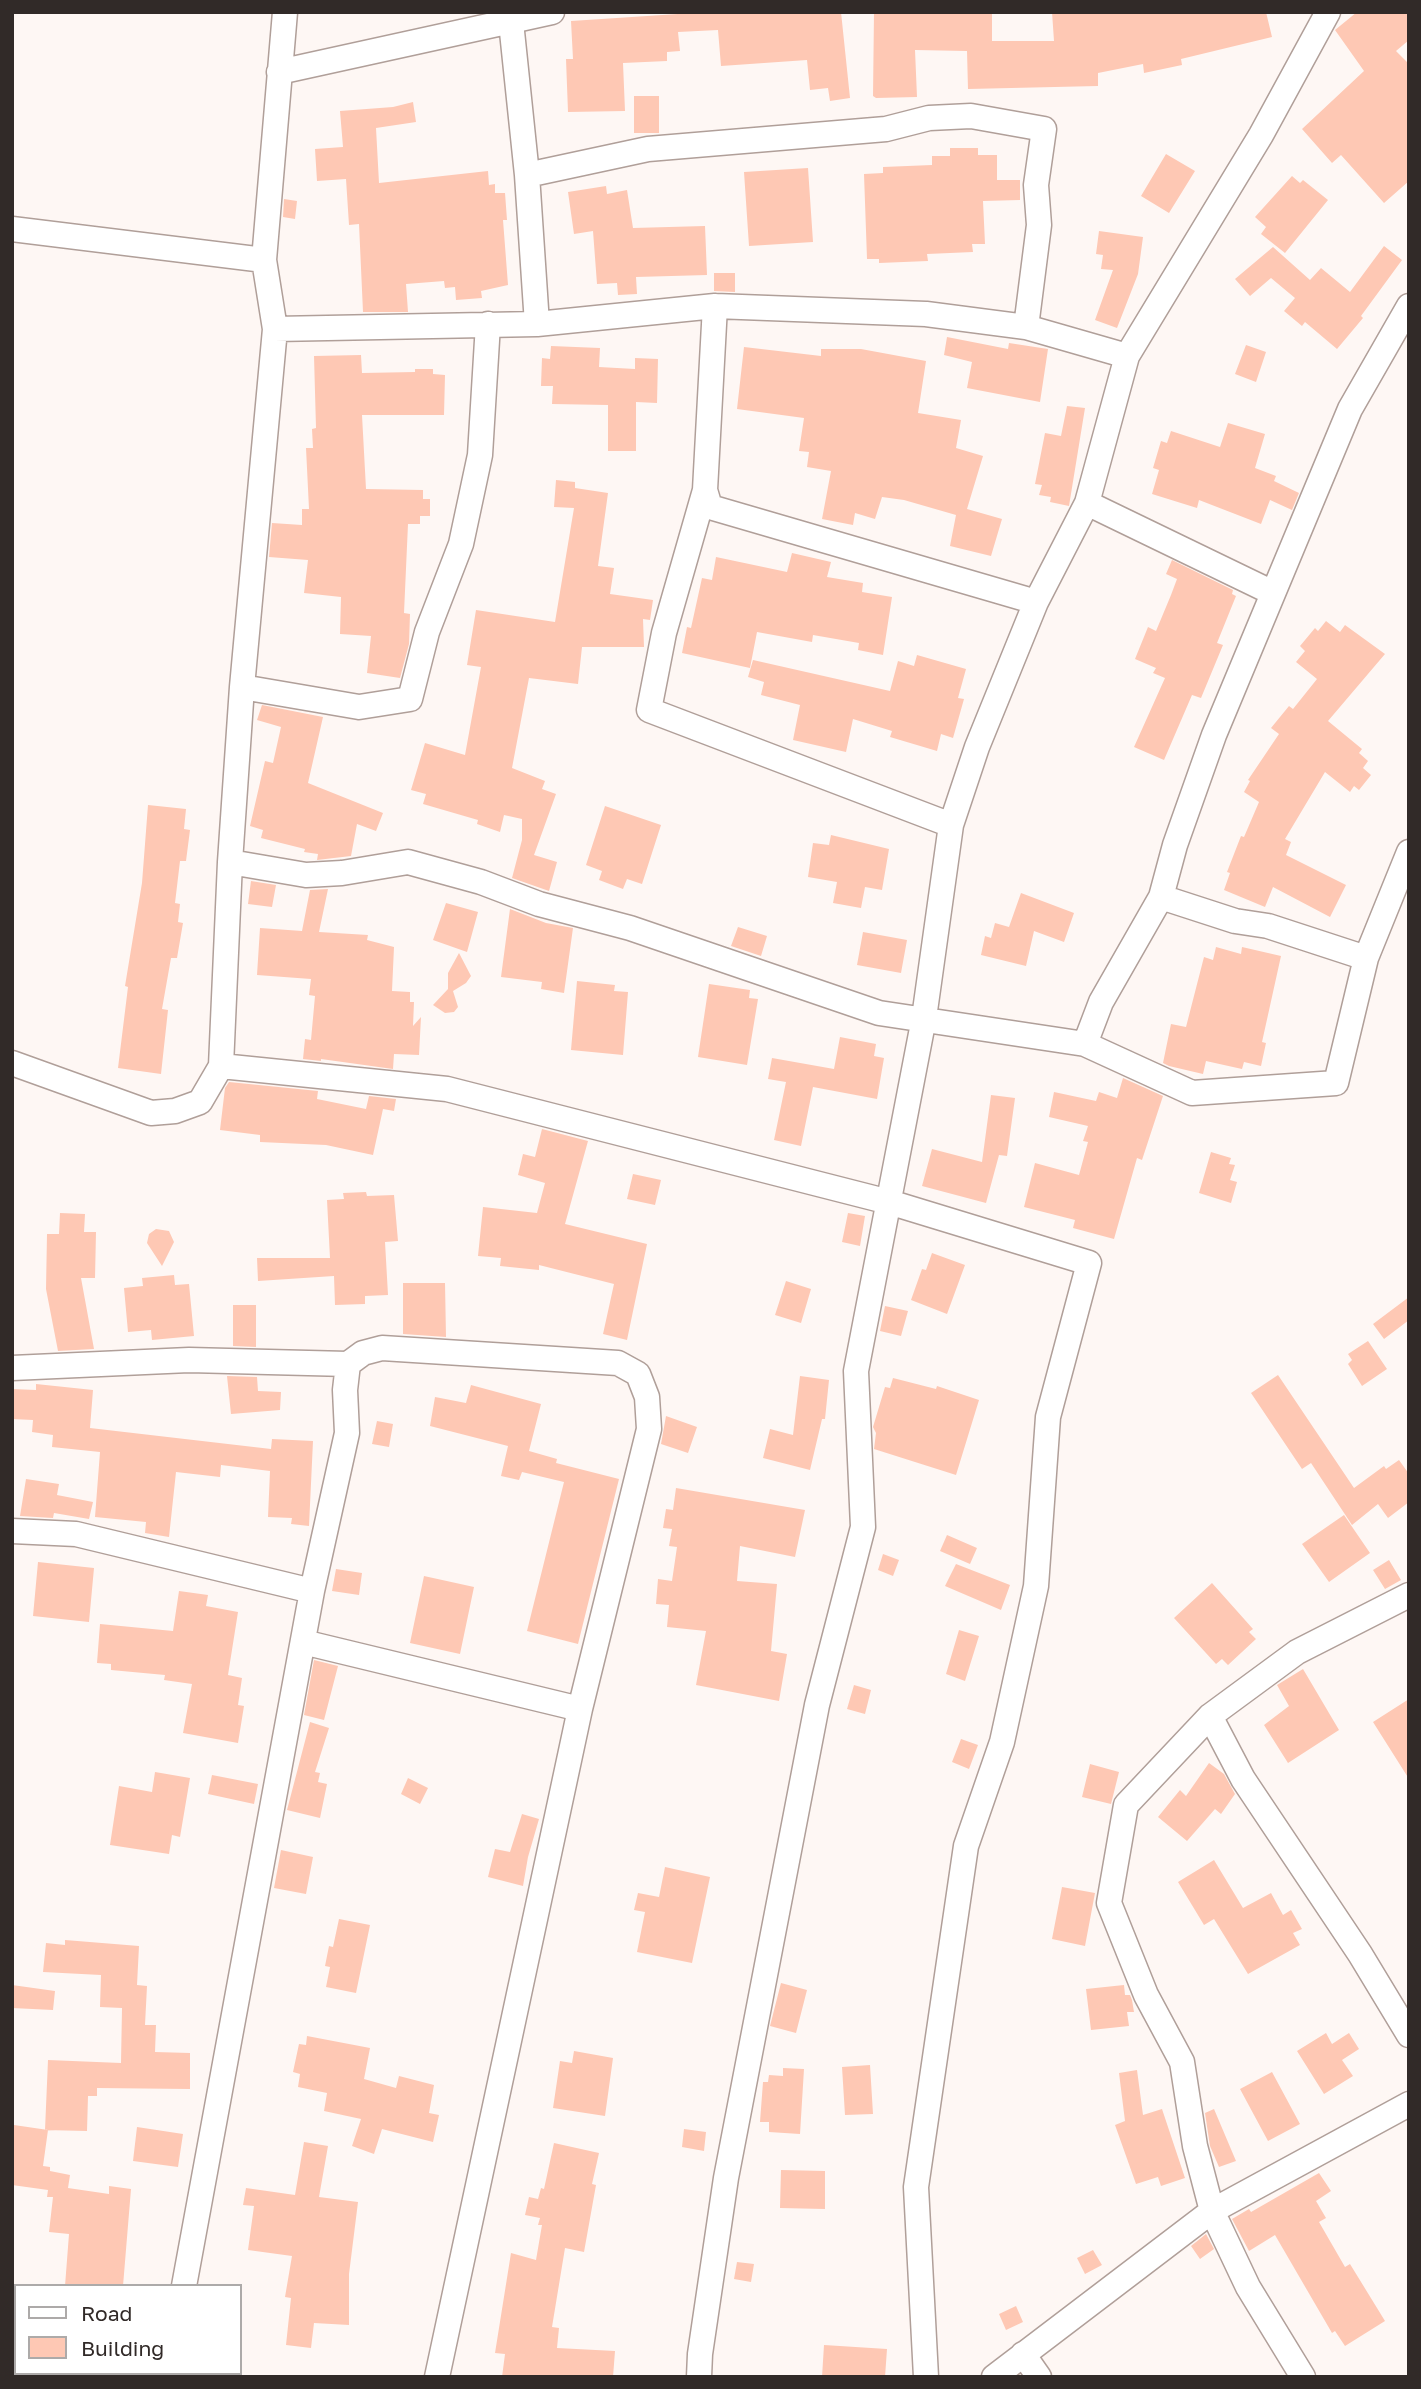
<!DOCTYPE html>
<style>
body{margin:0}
#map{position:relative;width:1421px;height:2389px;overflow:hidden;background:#fef7f4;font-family:"Golos Text",sans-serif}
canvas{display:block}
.frame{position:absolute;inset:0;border:14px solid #312a28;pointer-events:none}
.legend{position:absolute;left:14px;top:2284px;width:228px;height:91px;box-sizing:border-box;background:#fff;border:2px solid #adaaa9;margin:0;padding:9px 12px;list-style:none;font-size:21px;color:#312a28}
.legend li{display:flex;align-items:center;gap:14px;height:35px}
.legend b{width:35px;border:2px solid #adaaa9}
</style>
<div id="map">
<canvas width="1421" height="2389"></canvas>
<div class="frame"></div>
<ul class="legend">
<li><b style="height:9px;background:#fff"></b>Road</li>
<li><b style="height:19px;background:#fec8b4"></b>Building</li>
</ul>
</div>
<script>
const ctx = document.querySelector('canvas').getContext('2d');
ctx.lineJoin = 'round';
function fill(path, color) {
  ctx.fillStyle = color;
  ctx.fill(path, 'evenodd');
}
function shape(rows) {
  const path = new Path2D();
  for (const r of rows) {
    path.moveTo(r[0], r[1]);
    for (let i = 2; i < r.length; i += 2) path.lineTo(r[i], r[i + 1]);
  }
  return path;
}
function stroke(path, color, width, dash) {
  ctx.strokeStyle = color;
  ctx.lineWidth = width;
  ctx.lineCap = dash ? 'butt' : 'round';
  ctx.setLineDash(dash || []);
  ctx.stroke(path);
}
fill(shape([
 [708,12,841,12,850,98,830,101,828,88,810,90,807,60,721,66,718,30,678,32,680,51,667,52,667,61,623,63,625,111,568,112,566,59,573,59,571,21],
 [874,12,992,12,992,41,1054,41,1052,12,1266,12,1272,37,1181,59,1182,65,1144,73,1143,64,1098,73,1098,86,968,89,967,51,915,50,917,97,876,98,873,96],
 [1357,12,1409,12,1409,40,1396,51,1409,64,1409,181,1384,203,1341,155,1332,163,1302,129,1364,71,1335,30],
 [634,96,659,96,659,133,634,133],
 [413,102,416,122,376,128,379,183,488,171,489,185,495,184,495,193,505,193,507,220,503,220,508,285,481,291,482,298,456,300,455,287,445,288,444,281,406,284,408,312,363,312,359,224,349,225,346,179,317,181,315,149,343,147,340,111,393,107],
 [950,148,978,148,978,155,997,155,997,180,1020,180,1020,200,983,201,985,244,972,244,973,252,927,254,928,261,879,263,879,259,867,259,864,174,883,173,883,167,932,165,932,156,950,156],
 [1166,154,1195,171,1169,213,1141,196],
 [808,168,813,242,749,246,744,172],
 [1292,176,1300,183,1303,180,1328,200,1285,253,1261,234,1266,227,1255,217],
 [606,186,607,194,627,190,633,228,705,226,707,275,636,277,637,294,618,295,617,283,597,284,593,231,574,234,568,192],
 [284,199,297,201,295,219,283,217],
 [1099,231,1143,237,1138,274,1117,328,1095,320,1113,270,1101,269,1103,255,1096,254],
 [1384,246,1402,260,1361,316,1363,318,1337,349,1305,322,1302,326,1284,311,1295,298,1271,278,1250,296,1235,279,1273,247,1310,280,1321,268,1350,292],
 [714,273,735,273,735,292,714,291],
 [947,337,1008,349,1009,343,1048,349,1040,402,967,388,972,362,944,355],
 [1246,345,1266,352,1256,382,1235,374],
 [551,346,600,348,599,367,635,369,635,358,658,359,657,403,636,402,636,451,608,451,608,405,552,404,553,386,541,386,542,358,550,359],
 [744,347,821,356,821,349,861,349,926,361,918,413,961,420,956,448,983,456,967,509,1002,519,991,556,950,546,956,515,904,500,882,497,875,519,855,513,853,525,822,519,831,471,807,467,809,452,799,451,804,418,737,409],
 [361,355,362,373,415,372,415,369,433,369,433,374,445,375,444,415,362,415,366,489,423,490,423,499,430,499,430,516,420,516,420,524,408,524,404,613,410,614,409,644,400,678,367,673,371,636,340,634,341,597,304,593,308,560,269,557,272,523,302,525,302,509,309,509,306,448,313,448,312,429,316,428,314,356],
 [1067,406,1085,408,1069,506,1050,502,1051,497,1039,495,1042,485,1035,484,1045,433,1061,436],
 [1228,423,1265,434,1255,468,1276,476,1274,481,1299,493,1292,510,1270,500,1261,524,1199,500,1197,508,1152,494,1159,470,1153,468,1161,441,1167,443,1171,431,1220,447],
 [556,480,575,482,575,488,608,493,598,566,614,568,610,594,653,600,650,620,643,619,644,647,582,647,578,684,529,678,512,768,545,781,542,789,556,794,534,855,557,862,549,891,512,878,522,840,522,819,504,815,500,832,477,824,478,820,423,804,426,794,411,790,425,743,465,755,481,667,467,665,476,610,555,622,574,508,554,507],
 [792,553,831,562,827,577,863,583,862,592,892,597,883,655,858,650,859,643,813,635,812,642,757,632,750,668,682,653,687,627,691,628,702,578,712,580,716,557,787,572],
 [1172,560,1233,590,1232,594,1236,596,1217,643,1223,645,1201,698,1192,695,1164,760,1134,747,1165,678,1153,673,1156,668,1135,659,1148,627,1156,631,1171,595,1177,579,1166,574],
 [1326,621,1340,632,1345,625,1385,654,1328,721,1362,749,1359,753,1368,761,1363,768,1371,775,1359,790,1354,786,1350,792,1325,772,1285,839,1291,842,1286,855,1346,885,1330,917,1273,887,1265,907,1224,890,1230,873,1227,872,1241,836,1244,837,1259,802,1244,792,1250,781,1248,780,1279,734,1271,728,1289,706,1293,709,1317,679,1296,662,1305,651,1300,646,1315,628,1318,631],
 [917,655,966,669,958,698,964,699,953,738,941,734,937,751,890,737,892,731,853,719,846,752,793,740,800,705,761,695,764,682,748,677,753,660,890,691,898,661,914,666],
 [262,705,323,717,308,783,383,813,376,831,357,824,351,856,317,860,318,854,304,852,305,849,261,838,263,830,250,826,265,761,273,763,281,727,257,720],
 [148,805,186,809,184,829,190,830,186,861,180,861,175,903,180,904,178,922,183,923,177,958,171,958,162,1009,168,1010,161,1074,118,1068,128,987,125,986,142,883],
 [605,806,661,825,642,884,627,879,623,889,599,880,602,871,586,865],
 [831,835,889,849,882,890,865,887,861,908,833,903,837,882,808,877,813,843,829,845],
 [251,881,276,885,272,907,248,904],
 [328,889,319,932,368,935,367,940,394,947,392,991,410,992,410,1002,414,1002,413,1026,421,1017,419,1055,394,1054,393,1069,321,1059,321,1061,303,1059,305,1039,311,1040,315,996,309,995,311,979,257,975,260,928,302,931,310,890],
 [1021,893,1074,913,1064,942,1034,931,1026,966,981,955,985,936,991,938,995,923,1009,927],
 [446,903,478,912,467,952,433,940],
 [510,909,546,923,573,928,564,993,541,989,542,982,501,977],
 [738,927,767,936,761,956,731,946],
 [863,932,907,940,901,973,857,965],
 [1216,947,1241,954,1242,947,1281,956,1262,1042,1266,1043,1261,1066,1244,1062,1242,1069,1206,1061,1203,1074,1169,1066,1163,1063,1171,1024,1186,1027,1204,957,1213,960],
 [459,953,471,976,466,983,453,991,458,1007,454,1012,445,1013,433,1005,448,989,448,973],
 [577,981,615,985,614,991,628,992,623,1055,571,1050],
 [709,984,750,990,749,998,758,999,747,1065,698,1057],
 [840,1037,876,1044,874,1056,884,1058,877,1099,813,1087,801,1146,774,1140,786,1082,768,1079,772,1058,834,1069],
 [1123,1078,1163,1096,1142,1160,1137,1158,1114,1239,1073,1228,1075,1220,1024,1207,1035,1163,1079,1175,1088,1142,1083,1141,1088,1126,1049,1117,1054,1092,1096,1101,1099,1092,1117,1098],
 [229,1082,318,1091,317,1099,366,1109,369,1096,396,1099,394,1111,383,1109,373,1155,326,1145,260,1142,260,1135,220,1130,225,1088],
 [991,1095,1015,1098,1007,1156,999,1155,986,1203,922,1186,932,1149,982,1162],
 [542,1129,588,1141,565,1224,647,1244,627,1340,603,1334,614,1284,539,1265,539,1270,500,1266,501,1258,478,1256,483,1207,537,1213,545,1183,518,1175,523,1154,535,1157],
 [1211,1152,1231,1158,1229,1164,1235,1165,1230,1180,1237,1182,1231,1203,1199,1193],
 [633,1174,661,1180,655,1205,627,1199],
 [366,1192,367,1196,394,1195,398,1241,385,1242,388,1295,365,1296,365,1304,335,1305,334,1276,258,1281,257,1258,330,1258,327,1200,344,1199,343,1193],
 [60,1213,85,1214,84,1232,96,1232,95,1278,81,1278,94,1349,58,1351,46,1289,47,1234,59,1234],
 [848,1213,865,1216,860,1246,842,1242],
 [156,1229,169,1231,174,1242,162,1266,147,1243,149,1234],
 [932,1253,965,1265,947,1314,911,1300,922,1269,926,1270],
 [174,1275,175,1285,189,1284,194,1336,152,1340,151,1330,128,1332,124,1288,143,1286,142,1278],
 [786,1281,811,1289,801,1323,775,1315],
 [403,1283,445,1283,446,1337,403,1334],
 [1409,1297,1409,1320,1384,1339,1373,1324],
 [233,1305,256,1305,256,1347,233,1346],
 [885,1306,908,1311,901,1336,880,1331],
 [1368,1341,1387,1369,1362,1386,1348,1364,1352,1360,1348,1354],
 [1278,1375,1354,1488,1384,1466,1386,1469,1399,1460,1409,1474,1409,1502,1388,1518,1378,1504,1352,1525,1311,1463,1302,1469,1251,1393],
 [227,1376,257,1377,258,1391,281,1392,280,1410,231,1414],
 [800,1376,829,1380,825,1419,822,1419,810,1470,763,1458,770,1429,793,1435],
 [893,1378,936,1389,937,1386,979,1400,956,1475,874,1449,876,1433,873,1427,885,1387,890,1388],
 [36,1384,93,1390,90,1428,271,1449,272,1439,313,1441,309,1526,291,1524,292,1518,268,1517,270,1471,221,1465,220,1477,176,1472,169,1537,145,1533,146,1522,95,1517,100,1452,52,1447,53,1435,32,1432,33,1420,12,1419,12,1389,36,1390],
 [471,1385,541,1404,529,1451,557,1459,556,1463,619,1479,578,1644,527,1631,564,1482,522,1472,519,1480,501,1476,508,1446,430,1426,435,1397,466,1403],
 [666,1416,697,1427,688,1453,661,1444],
 [377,1421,393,1424,389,1447,372,1444],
 [26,1479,59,1484,57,1495,93,1502,89,1519,54,1513,53,1518,20,1516],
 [676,1488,805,1510,795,1557,740,1546,737,1581,777,1584,771,1651,787,1654,779,1701,696,1685,706,1631,667,1627,669,1605,656,1604,658,1579,672,1581,677,1547,669,1546,672,1529,663,1528,666,1509,673,1510],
 [1344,1515,1370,1553,1329,1582,1302,1544],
 [947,1535,977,1548,970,1564,940,1551],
 [883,1554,899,1560,893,1576,878,1570],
 [1389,1560,1401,1580,1385,1589,1373,1570],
 [38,1562,94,1568,89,1622,33,1616],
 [956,1564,1010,1585,1001,1610,945,1586],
 [336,1569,362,1573,359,1595,332,1591],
 [424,1576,474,1587,460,1654,410,1643],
 [1212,1583,1253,1629,1249,1632,1256,1639,1228,1665,1222,1659,1216,1664,1174,1618],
 [179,1591,208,1595,206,1606,238,1612,228,1675,242,1678,238,1705,244,1706,238,1743,183,1733,192,1684,164,1680,165,1675,111,1670,111,1664,97,1663,100,1624,173,1631],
 [959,1630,979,1636,965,1681,946,1674],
 [314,1660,338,1666,324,1720,304,1715],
 [1303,1669,1339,1730,1288,1763,1264,1725,1289,1706,1277,1685],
 [854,1685,871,1690,865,1714,847,1709],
 [1409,1699,1409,1779,1373,1722],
 [310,1722,329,1728,315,1772,320,1773,318,1782,327,1784,320,1818,287,1810],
 [961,1739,978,1745,969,1769,952,1762],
 [1209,1763,1224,1774,1235,1794,1221,1814,1215,1809,1187,1841,1158,1817,1180,1790,1186,1796],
 [1090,1764,1119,1772,1111,1804,1082,1797],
 [155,1772,190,1778,180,1837,172,1835,169,1854,110,1845,119,1786,152,1792],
 [212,1775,258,1784,254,1804,208,1794],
 [408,1778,428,1788,420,1804,401,1794],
 [522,1814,539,1819,528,1857,523,1886,488,1877,495,1849,510,1852],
 [281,1850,313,1857,306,1894,274,1888],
 [1214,1860,1243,1908,1271,1893,1283,1915,1291,1910,1302,1929,1293,1933,1300,1945,1248,1974,1214,1919,1204,1925,1178,1882],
 [665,1867,710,1877,692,1963,637,1952,645,1912,634,1910,638,1893,659,1897],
 [1062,1887,1095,1893,1085,1946,1052,1939],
 [339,1919,370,1925,356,1993,326,1987,330,1967,325,1966,329,1946,333,1947],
 [65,1940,139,1946,137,1985,147,1986,145,2025,156,2025,155,2052,190,2053,190,2089,97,2088,97,2096,88,2096,87,2131,45,2130,48,2060,121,2063,122,2008,100,2007,101,1975,43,1972,46,1943,65,1945],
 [781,1983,807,1990,796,2033,770,2026],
 [12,1985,55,1991,53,2010,12,2008],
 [1124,1985,1125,1995,1130,1995,1132,2000,1134,2012,1127,2012,1129,2026,1091,2030,1086,1989],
 [1326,2033,1332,2044,1349,2033,1359,2049,1342,2060,1353,2076,1324,2094,1297,2051],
 [307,2036,370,2048,364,2079,396,2088,399,2076,434,2085,429,2113,439,2115,433,2142,382,2129,374,2154,352,2146,361,2119,324,2111,327,2093,298,2087,300,2074,293,2072,299,2044,306,2045],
 [574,2051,613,2058,605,2116,553,2108,560,2061,572,2063],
 [870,2065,873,2114,845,2115,842,2067],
 [783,2068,804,2069,800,2134,769,2132,769,2122,760,2122,763,2082,768,2082,769,2075,783,2076],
 [1137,2070,1143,2115,1162,2109,1185,2178,1161,2186,1158,2177,1136,2184,1115,2125,1125,2121,1119,2073],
 [1272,2072,1300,2124,1268,2141,1240,2089],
 [1214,2109,1236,2161,1219,2167,1210,2146,1205,2113],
 [14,2125,48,2130,43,2166,50,2167,50,2171,70,2175,68,2188,109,2194,109,2186,131,2189,123,2286,65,2286,69,2234,49,2232,53,2197,47,2197,48,2190,12,2185],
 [137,2127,183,2134,178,2167,133,2161],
 [684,2129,706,2132,704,2151,682,2147],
 [304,2142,328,2146,319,2197,358,2202,349,2274,349,2325,314,2323,311,2348,286,2345,291,2298,285,2297,292,2256,248,2250,254,2206,243,2205,246,2188,295,2195],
 [554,2143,599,2153,592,2184,596,2185,584,2252,565,2248,552,2327,559,2328,557,2348,615,2351,613,2377,502,2377,505,2354,495,2353,511,2253,536,2260,542,2225,538,2225,540,2218,525,2215,529,2197,538,2199,541,2188,544,2189],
 [781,2170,825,2171,825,2209,780,2208],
 [1319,2173,1331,2191,1316,2201,1326,2218,1319,2222,1345,2267,1350,2264,1385,2321,1345,2346,1335,2331,1332,2333,1275,2235,1249,2251,1232,2219,1249,2209,1251,2212],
 [1206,2234,1214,2249,1200,2259,1191,2246],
 [1093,2250,1102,2265,1085,2274,1077,2258],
 [737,2262,754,2264,751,2282,734,2279],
 [1016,2306,1023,2322,1006,2330,999,2314],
 [824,2345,887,2349,885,2377,822,2377]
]), '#fec8b4');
const minor = shape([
 [511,22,527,175,537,324],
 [279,72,552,12],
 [527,175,648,149,886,129,929,118,971,116,1044,129,1036,185,1039,225,1026,327],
 [12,229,264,260],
 [715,306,705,490,710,507,1036,602],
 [275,329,537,324,715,306,926,314,1026,327,1127,356],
 [705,490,664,633,649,710,951,825],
 [1087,503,1271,592],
 [242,687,359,707,410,699,427,632,461,544,480,455,488,324],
 [230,862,306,875,342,873,408,862,481,882,539,904,630,928,879,1013,1085,1044,1192,1093,1336,1083,1366,958,1409,852],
 [1161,897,1235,921,1268,926,1366,958],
 [1085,1044,1101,1002,1161,897,1175,845,1214,735,1350,409,1409,306],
 [12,1063,151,1113,175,1111,200,1102,221,1066,230,862,242,687,275,329,264,260,285,12],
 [221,1066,447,1089,889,1202,1089,1263,1048,1417,1036,1586,1002,1742,966,1846,955,1921,916,2187,926,2377],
 [12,1368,189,1360,348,1364],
 [12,1531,76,1534,312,1591],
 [303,1642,580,1709],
 [1210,1716,1243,1779,1360,1954,1409,2035],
 [184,2286,312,1591,347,1433,345,1390,348,1364,363,1353,382,1348,618,1363,638,1374,647,1397,649,1429,580,1709,437,2377],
 [12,2349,16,2349],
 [1023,2354,1039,2377],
 [198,2373,213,2377],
 [73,2377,73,2373],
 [699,2377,700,2354,726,2178,817,1705,863,1527,856,1371,924,1018,951,825,977,747,1036,602,1087,503,1127,356,1261,135,1328,12],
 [994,2377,1212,2211,1409,2104],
 [1303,2377,1248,2287,1212,2211,1195,2146,1182,2062,1146,1995,1109,1903,1126,1805,1210,1716,1297,1652,1409,1595]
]);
stroke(minor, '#b09f99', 27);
stroke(minor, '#fff', 24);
</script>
